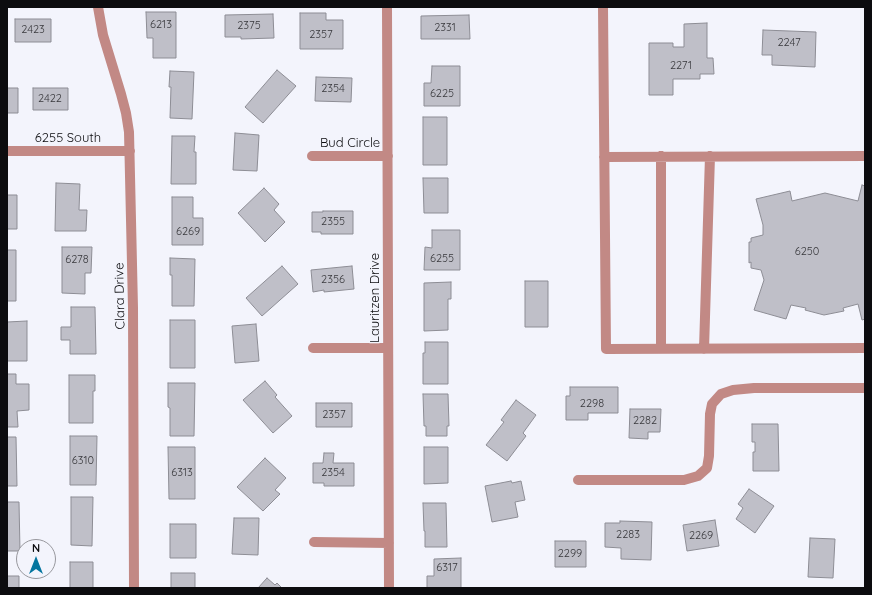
<!DOCTYPE html>
<style>
body{margin:0}
#map{position:relative;width:872px;height:595px;overflow:hidden;background:#f3f4fc;font-family:Quicksand,sans-serif}
canvas{display:block}
.frame{position:absolute;inset:0;border:8px solid #0c0c0f;pointer-events:none}
.north{position:absolute;left:16px;top:539px;width:40px;height:40px;box-sizing:border-box;background:#f3f4fc;border:1px solid #97979d;border-radius:50%;rotate:0deg;font-size:11px;font-weight:700;line-height:16px;text-align:center;color:#0c0c0f}
.north::after{content:'';display:block;margin:auto;width:14px;height:18px;background:#04759f;clip-path:polygon(50% 0,100% 100%,50% 72%,0 100%)}
</style>
<div id="map">
<canvas width="872" height="595"></canvas>
<div class="frame"></div>
<div class="north">N</div>
</div>
<script>
const ctx = document.querySelector('canvas').getContext('2d');
ctx.lineJoin = 'round';
function fill(path, color) {
  ctx.fillStyle = color;
  ctx.fill(path, 'evenodd');
}
function shape(rows) {
  const path = new Path2D();
  for (const r of rows) {
    path.moveTo(r[0], r[1]);
    for (let i = 2; i < r.length; i += 2) path.lineTo(r[i], r[i + 1]);
  }
  return path;
}
function stroke(path, color, width, dash) {
  ctx.strokeStyle = color;
  ctx.lineWidth = width;
  ctx.lineCap = dash ? 'butt' : 'round';
  ctx.setLineDash(dash || []);
  ctx.stroke(path);
}
function write(font, color, halo, rows, align = 'center') {
  ctx.font = font + ' Quicksand,sans-serif';
  ctx.lineWidth = 3;
  ctx.setLineDash([]);
  ctx.textBaseline = 'middle';
  ctx.strokeStyle = halo;
  ctx.fillStyle = color;
  for (const [text, x, y, turn = 0] of rows) {
    ctx.save();
    ctx.translate(x, y);
    ctx.rotate((+turn || 0) * Math.PI / 180);
    ctx.textAlign = isNaN(turn) ? turn : align;
    if (halo) ctx.strokeText(text, 0, 0);
    ctx.fillText(text, 0, 0);
    ctx.restore();
  }
}
const building = shape([
 [146,12,176,12,176,58,153,58,153,38,147,38,146,12],
 [300,13,326,13,326,20,343,20,343,49,300,49,300,13],
 [273,14,274,38,241,39,241,37,225,37,225,15,273,14],
 [469,15,470,39,421,39,421,16,469,15],
 [15,19,51,19,51,42,15,42,15,19],
 [707,23,707,58,713,58,714,74,700,74,700,79,673,79,673,95,649,95,649,43,673,43,673,47,684,47,684,24,707,23],
 [763,30,816,32,815,67,772,65,772,55,762,55,763,30],
 [432,66,460,66,460,106,424,106,424,83,431,83,432,66],
 [277,70,296,86,263,123,245,107,277,70],
 [170,71,194,72,192,119,170,118,171,87,169,87,170,71],
 [316,77,352,78,351,102,315,101,316,77],
 [7,88,18,88,18,113,7,113,7,88],
 [33,88,68,88,68,110,33,110,33,88],
 [423,117,447,117,447,165,423,165,423,117],
 [235,133,259,135,257,171,233,170,235,133],
 [172,136,195,136,194,152,196,152,196,184,171,184,172,136],
 [423,178,448,178,448,213,424,213,423,178],
 [56,183,80,184,79,210,87,210,86,231,55,231,56,183],
 [862,185,865,186,865,319,862,320,858,304,843,308,844,311,824,315,805,310,806,308,791,305,786,319,754,310,764,280,761,270,751,268,751,262,749,263,749,242,751,242,751,238,763,235,763,225,756,199,790,191,792,201,825,193,858,201,862,185],
 [264,188,279,204,274,210,285,222,265,242,238,213,264,188],
 [7,195,17,195,17,229,7,229,7,195],
 [172,197,193,197,193,218,203,218,203,245,172,245,172,197],
 [323,211,353,211,353,234,321,234,321,232,312,232,312,212,323,212,323,211],
 [432,230,460,230,460,270,424,270,425,247,432,248,432,230],
 [62,247,92,247,91,273,85,273,85,294,62,293,62,247],
 [7,250,16,250,16,301,7,301,7,250],
 [170,258,195,259,194,306,172,306,172,275,170,275,170,258],
 [282,266,298,284,262,316,246,298,282,266],
 [352,266,354,289,324,292,324,290,313,292,311,270,352,266],
 [525,281,548,281,548,327,525,327,525,281],
 [451,282,451,299,448,299,448,330,424,331,424,283,451,282],
 [71,307,95,307,96,354,70,354,70,340,61,340,61,327,71,327,71,307],
 [170,320,195,320,195,368,170,368,170,320],
 [27,321,27,361,7,361,7,322,27,321],
 [256,324,259,361,235,363,232,326,256,324],
 [425,342,448,342,448,384,423,384,423,353,425,353,425,342],
 [7,374,16,374,16,384,29,384,29,410,17,411,18,427,7,427,7,374],
 [69,375,95,375,95,391,93,391,93,423,69,423,69,375],
 [265,381,277,395,275,397,292,416,273,433,243,400,265,381],
 [168,383,195,383,194,436,170,436,170,408,168,407,168,383],
 [570,387,618,387,618,413,588,413,588,420,566,420,566,396,570,396,570,387],
 [423,394,448,394,449,426,447,426,447,436,426,436,426,426,424,426,423,394],
 [516,400,536,415,523,433,526,436,507,461,486,445,504,422,501,420,516,400],
 [316,403,352,403,352,427,316,427,316,403],
 [630,409,661,409,660,432,648,432,648,439,629,438,630,409],
 [752,424,778,424,779,471,753,471,753,452,755,452,755,442,752,442,752,424],
 [70,436,97,436,96,485,70,485,70,436],
 [7,437,16,437,17,486,7,486,7,437],
 [168,447,195,447,195,499,169,499,168,447],
 [424,447,448,447,448,483,424,484,424,447],
 [324,453,334,453,333,463,354,463,354,486,324,486,324,483,313,483,313,463,323,463,324,453],
 [265,458,286,478,275,490,280,494,263,511,237,487,265,458],
 [511,481,512,483,521,481,525,500,515,502,518,517,492,522,485,486,511,481],
 [749,489,774,506,755,533,736,519,743,508,738,504,749,489],
 [71,497,93,497,92,546,71,545,71,497],
 [7,502,19,502,20,551,7,551,7,502],
 [423,503,446,503,447,547,425,547,425,531,424,531,423,503],
 [234,518,259,518,258,555,232,554,234,518],
 [715,520,719,546,687,551,683,525,715,520],
 [620,521,652,522,651,560,621,559,621,548,605,547,605,523,620,523,620,521],
 [170,524,196,524,196,558,170,558,170,524],
 [810,538,835,539,833,578,808,577,810,538],
 [555,541,586,541,586,567,555,567,555,541],
 [461,558,461,588,427,588,427,576,434,576,434,559,461,558],
 [70,562,93,562,93,588,70,588,70,562],
 [171,573,195,573,195,588,171,588,171,573],
 [7,576,19,576,19,588,7,588,7,576],
 [267,578,275,585,277,583,282,588,258,588,267,578]
]);
fill(building, '#bfbfc8');
stroke(building, '#8d8d95', 1);
stroke(shape([
 [98,7,103,35,121,94,126,113,129,132,133,308,134,588],
 [387,7,389,588],
 [603,7,606,349,865,348],
 [7,151,130,151],
 [312,156,388,156],
 [661,156,661,349],
 [604,157,865,156],
 [313,348,388,348],
 [704,349,710,156],
 [578,480,684,480,698,476,707,468,709,456,710,414,712,404,721,394,733,390,754,388,865,388],
 [314,542,389,543]
]), '#c28985', 10);
write('11px', '#39393d', null, [
 ["6213",161,25],
 ["2375",249,26],
 ["2331",445,28],
 ["2423",33,30],
 ["2357",321,35],
 ["2247",789,43],
 ["2271",681,66],
 ["2354",333,89],
 ["6225",442,94],
 ["2422",50,99],
 ["2355",333,222],
 ["6269",188,232],
 ["6250",807,252],
 ["6255",442,259],
 ["6278",77,260],
 ["2356",333,280],
 ["2298",592,404],
 ["2357",334,415],
 ["2282",645,421],
 ["6310",83,461],
 ["6313",182,473],
 ["2354",333,473],
 ["2283",628,535],
 ["2269",701,536],
 ["2299",570,554],
 ["6317",447,568]
]);
write('13px', '#0c0c0f', '#f3f4fc', [
 ["6255 South",68,138],
 ["Bud Circle",350,143],
 ["Clara Drive",120,296,-91],
 ["Lauritzen Drive",375,298,-90]
]);
</script>
